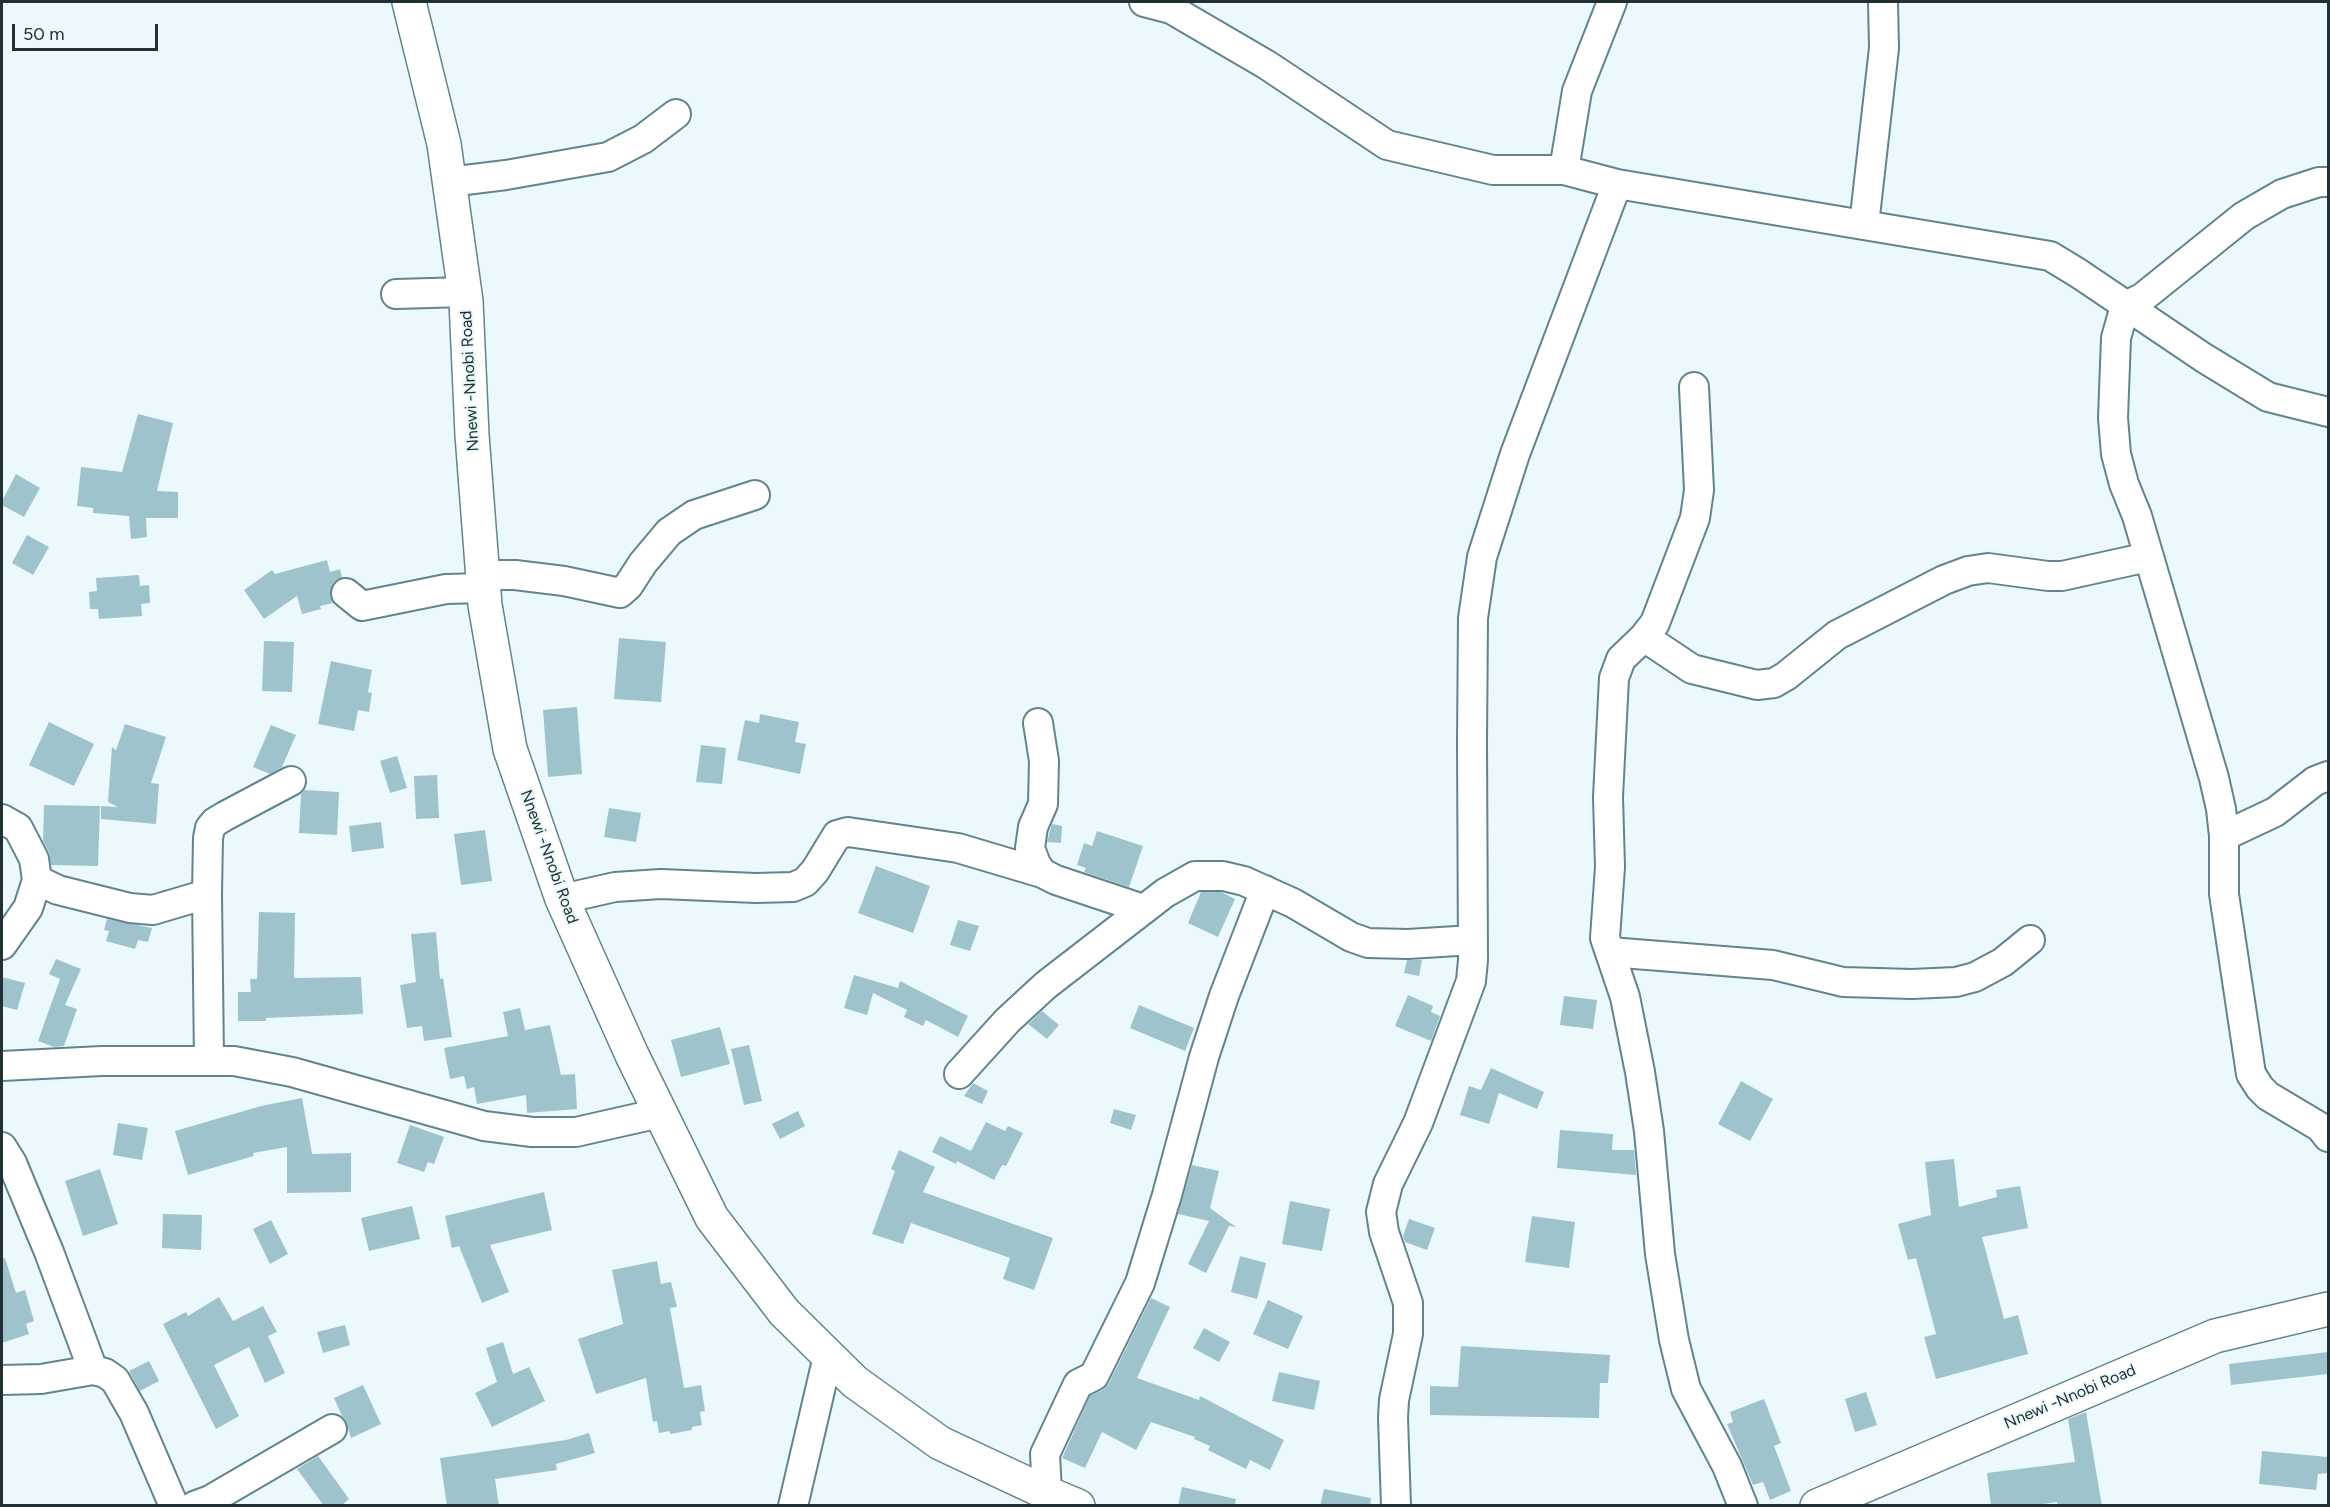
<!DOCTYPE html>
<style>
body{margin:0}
#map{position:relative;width:2330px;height:1507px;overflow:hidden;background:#ebf9fd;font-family:Figtree,sans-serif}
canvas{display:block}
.frame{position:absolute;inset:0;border:3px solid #213033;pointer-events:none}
.scale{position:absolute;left:12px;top:24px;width:146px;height:27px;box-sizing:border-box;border:3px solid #213033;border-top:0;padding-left:8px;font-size:18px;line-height:21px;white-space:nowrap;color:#213033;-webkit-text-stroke:4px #ebf9fd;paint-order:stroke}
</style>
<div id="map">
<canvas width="2330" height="1507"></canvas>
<div class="frame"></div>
<div class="scale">50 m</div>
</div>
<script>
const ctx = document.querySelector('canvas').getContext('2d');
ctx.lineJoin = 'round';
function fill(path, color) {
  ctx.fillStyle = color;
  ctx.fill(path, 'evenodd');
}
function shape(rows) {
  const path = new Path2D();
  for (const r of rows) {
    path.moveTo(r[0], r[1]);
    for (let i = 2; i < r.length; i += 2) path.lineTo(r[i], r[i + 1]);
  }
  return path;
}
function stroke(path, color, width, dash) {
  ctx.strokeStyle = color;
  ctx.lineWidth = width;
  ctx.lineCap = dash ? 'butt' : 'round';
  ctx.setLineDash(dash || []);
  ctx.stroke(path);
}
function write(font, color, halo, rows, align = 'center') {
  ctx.font = font + ' Figtree,sans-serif';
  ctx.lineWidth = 4.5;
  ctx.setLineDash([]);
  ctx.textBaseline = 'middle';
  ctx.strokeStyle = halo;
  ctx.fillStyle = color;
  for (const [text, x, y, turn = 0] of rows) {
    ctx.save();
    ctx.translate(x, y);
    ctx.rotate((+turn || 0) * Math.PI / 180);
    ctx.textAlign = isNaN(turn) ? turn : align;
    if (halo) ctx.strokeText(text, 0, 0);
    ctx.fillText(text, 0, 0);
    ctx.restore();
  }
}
fill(shape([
 [138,414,173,423,157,491,178,492,178,518,146,518,147,537,131,539,129,516,93,513,93,508,77,506,81,467,122,472],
 [16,474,40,488,24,517,2,505,2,501],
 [27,535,49,547,33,575,12,563],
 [327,560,330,572,340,569,342,577,334,582,330,590,333,603,320,606,321,609,302,614,297,596,264,619,244,590,272,570,275,574],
 [139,575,140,586,149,585,150,603,141,604,142,616,99,619,98,609,90,609,89,592,97,591,96,578],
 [619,638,666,642,661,702,614,699],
 [264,641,294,642,292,692,262,691],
 [331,661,372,670,368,692,372,693,369,712,358,710,354,731,318,724],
 [577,707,582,774,548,777,543,710],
 [760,714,799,722,795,742,806,744,800,774,737,760,745,720,759,723],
 [49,722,94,744,74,786,29,765],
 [125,724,166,737,151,783,159,784,156,824,101,819,101,806,118,807,108,802,112,747,116,750],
 [271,725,296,735,282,767,270,774,253,767],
 [701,745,726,748,722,784,696,782],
 [397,756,407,788,390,793,380,761],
 [437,775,439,818,416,819,414,776],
 [305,790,339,792,337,835,299,833,301,794],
 [44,805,100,806,98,866,51,865,49,852,43,841],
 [609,808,641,813,636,842,604,837],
 [381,822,384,848,352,852,349,826],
 [1052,824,1062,826,1061,843,1047,842],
 [485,830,492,881,461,885,454,834],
 [1097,831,1143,846,1129,887,1084,872,1086,868,1077,865,1084,843,1092,846],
 [876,866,930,886,913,933,858,913],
 [1201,892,1221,892,1235,899,1218,937,1188,923],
 [259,912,295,913,294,978,361,977,363,1014,266,1018,266,1021,238,1021,238,992,251,992,250,979,257,979],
 [107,919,152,928,148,942,138,940,135,949,106,941,109,931,104,930],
 [958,920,979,926,970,951,950,945],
 [436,932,440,979,443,978,452,1037,424,1041,422,1026,407,1028,400,985,416,982,411,934],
 [56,959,81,969,65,1005,77,1009,64,1046,54,1047,38,1041,60,979,49,974],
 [1407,960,1422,960,1419,976,1404,973],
 [854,975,898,988,900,981,968,1016,958,1037,926,1020,923,1026,904,1017,907,1010,873,993,867,1015,844,1008],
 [2,977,25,983,17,1010,2,1006],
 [1408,995,1433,1006,1431,1012,1440,1016,1431,1041,1395,1026],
 [1564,996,1597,1000,1593,1029,1560,1025],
 [1139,1005,1194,1028,1185,1051,1130,1028],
 [520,1008,525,1030,550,1025,561,1075,575,1074,577,1109,527,1113,526,1095,477,1104,474,1087,467,1089,464,1076,450,1079,444,1048,508,1036,503,1012],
 [1042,1011,1059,1025,1047,1039,1028,1024],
 [720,1027,730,1064,681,1077,671,1040],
 [749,1045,762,1101,744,1105,731,1049],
 [1491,1068,1544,1092,1537,1109,1499,1093,1489,1124,1460,1115,1469,1086,1481,1090],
 [1741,1081,1773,1099,1750,1141,1718,1124],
 [973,1083,988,1091,982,1104,964,1096],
 [302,1098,312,1154,351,1153,351,1192,287,1193,287,1147,253,1153,254,1156,188,1175,175,1131,261,1106],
 [1114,1109,1136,1115,1131,1130,1110,1123],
 [798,1111,805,1126,780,1139,772,1124],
 [986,1122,1005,1131,1008,1126,1023,1133,1006,1166,1002,1165,994,1180,957,1161,956,1164,932,1152,940,1136,971,1151],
 [118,1123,148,1128,142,1160,113,1155],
 [410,1125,444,1137,434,1164,428,1162,424,1172,397,1163],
 [1560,1130,1613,1134,1612,1150,1634,1150,1636,1175,1557,1168],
 [899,1150,935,1167,923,1192,1053,1238,1034,1290,1003,1279,1010,1258,911,1223,903,1244,872,1234,895,1171,891,1169],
 [1954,1159,1959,1207,1997,1197,1996,1190,2020,1186,2028,1228,1982,1237,2004,1319,2018,1315,2028,1354,1936,1379,1924,1337,1936,1334,1916,1258,1908,1260,1898,1224,1931,1215,1925,1162],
 [1192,1165,1219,1171,1210,1208,1236,1227,1229,1226,1206,1273,1188,1264,1209,1221,1178,1214],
 [100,1169,118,1224,83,1236,65,1181],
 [544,1192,552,1230,490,1245,509,1292,482,1303,459,1246,452,1248,445,1216],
 [1290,1201,1330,1209,1322,1251,1282,1244],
 [412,1206,420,1239,369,1251,361,1218],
 [163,1214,202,1215,201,1250,162,1248],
 [1532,1216,1575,1222,1569,1268,1525,1262],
 [1409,1219,1435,1228,1427,1250,1405,1242,1403,1236],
 [271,1220,288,1254,270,1264,253,1229],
 [1240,1256,1266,1263,1257,1299,1231,1292],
 [5,1258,16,1293,25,1290,34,1321,26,1324,29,1334,2,1343,2,1259],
 [657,1261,661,1284,671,1282,677,1307,670,1308,684,1388,701,1385,705,1411,700,1412,702,1425,692,1427,692,1430,670,1434,670,1431,659,1433,657,1421,653,1422,646,1378,596,1394,578,1339,623,1324,612,1270],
 [219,1297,233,1321,263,1306,277,1332,268,1336,285,1373,265,1383,249,1347,214,1365,239,1416,216,1429,163,1324,186,1312,188,1316],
 [1151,1298,1170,1307,1137,1378,1199,1400,1200,1396,1284,1440,1270,1470,1250,1460,1246,1469,1208,1450,1210,1446,1194,1439,1195,1437,1151,1422,1136,1450,1102,1432,1085,1468,1062,1458,1090,1396,1101,1391,1109,1383],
 [1268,1300,1303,1316,1288,1349,1253,1334],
 [345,1325,350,1345,323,1353,317,1332],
 [1204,1328,1230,1342,1219,1362,1193,1348],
 [503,1342,513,1374,529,1367,545,1401,492,1427,475,1393,497,1382,486,1348],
 [1461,1346,1610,1355,1608,1383,1600,1383,1599,1418,1430,1415,1430,1386,1458,1387],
 [2328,1352,2328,1374,2231,1385,2229,1364],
 [149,1361,159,1381,140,1391,129,1371],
 [1279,1372,1320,1381,1314,1410,1272,1401],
 [363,1385,381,1424,351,1438,346,1421,342,1416,334,1398],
 [1866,1392,1877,1425,1855,1432,1845,1399],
 [1764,1399,1781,1443,1774,1446,1791,1491,1770,1500,1763,1482,1753,1485,1727,1424,1733,1422,1730,1412],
 [2086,1412,2102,1506,2058,1506,2057,1502,2030,1506,1991,1506,1987,1473,2075,1462,2068,1419],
 [589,1433,595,1453,556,1464,557,1470,495,1479,499,1506,447,1506,440,1458,566,1440],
 [2262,1451,2328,1457,2328,1473,2318,1474,2316,1490,2259,1484],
 [318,1456,349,1499,341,1506,324,1506,297,1469],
 [1182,1487,1236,1499,1235,1506,1178,1506],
 [1324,1489,1371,1498,1370,1506,1320,1506]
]), '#9fc3cc');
const minor = shape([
 [1144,2,1171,9,1267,65,1387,145,1493,170,1564,170,1617,184,2050,256,2078,273,2204,358,2268,397,2328,412],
 [1564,170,1577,91,1612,2],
 [449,182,506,175,608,157,643,139,676,114],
 [2328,182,2319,182,2282,194,2244,216,2142,298,2125,306,2116,338,2113,418,2116,454,2124,484,2137,516,2214,778,2221,809,2224,836,2224,894,2251,1074,2260,1088,2268,1096,2320,1127,2328,1137],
 [1864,225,1884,48,1883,2],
 [396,294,465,292],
 [1694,387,1699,490,1695,518,1655,623,1644,637,1621,659,1614,678,1608,797,1610,867,1605,938,1625,997,1640,1072,1649,1131,1660,1254,1674,1340,1686,1389,1727,1466,1743,1506],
 [483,575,515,575,564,581,620,593,628,586,643,563,669,532,694,515,755,495],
 [346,593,362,606,446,589,484,588],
 [1644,637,1692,669,1757,685,1774,683,1786,676,1837,635,1944,580,1968,571,1988,568,2048,576,2062,576,2148,557],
 [1038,723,1044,761,1043,804,1033,827,1030,848,1036,864,1042,873,1056,880,1143,909],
 [2,819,18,828,34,859,37,880,28,908,2,945],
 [2224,836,2275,812,2315,781,2328,776],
 [37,880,58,890,130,908,153,910,207,894],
 [562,899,615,887,661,884,756,888,793,887,805,882,815,871,837,835,848,832,958,848,1042,873],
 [1610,952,1773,965,1843,982,1912,984,1956,982,1975,977,2003,962,2030,940],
 [209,1060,207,894,208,838,210,828,215,822,225,816,291,781],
 [2,1066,102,1061,234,1061,292,1072,484,1126,532,1132,576,1132,660,1113],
 [959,1074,1008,1020,1046,985,1165,893,1195,876,1223,876,1244,881,1293,903,1351,937,1368,943,1408,944,1473,940],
 [2,1147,12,1163,49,1252,93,1370],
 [2,1380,41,1379,93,1370,105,1373,115,1380,134,1413,174,1506],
 [1047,1493,1045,1454,1078,1384,1094,1376,1140,1283,1167,1195,1204,1057,1224,996,1265,890],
 [194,1506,210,1500,332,1429],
 [793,1506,828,1356],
 [1396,1506,1393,1418,1394,1400,1408,1334,1408,1303,1384,1232,1381,1212,1388,1184,1418,1123,1471,981,1473,960,1472,742,1473,618,1482,557,1515,454,1617,184]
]);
const major = shape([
 [409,2,444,144,466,301,472,435,485,605,510,749,562,899,632,1055,712,1218,784,1312,855,1382,940,1443,1047,1493,1078,1506],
 [1817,1506,2215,1336,2328,1309]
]);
stroke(minor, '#62848d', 32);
stroke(major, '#62848d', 36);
stroke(minor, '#fff', 28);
stroke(major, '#fff', 33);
write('16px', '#213033', '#ebf9fd', [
 ["Nnewi -Nnobi Road",470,381,-93],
 ["Nnewi -Nnobi Road",549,857,70],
 ["Nnewi -Nnobi Road",2070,1397,-23]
]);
</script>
